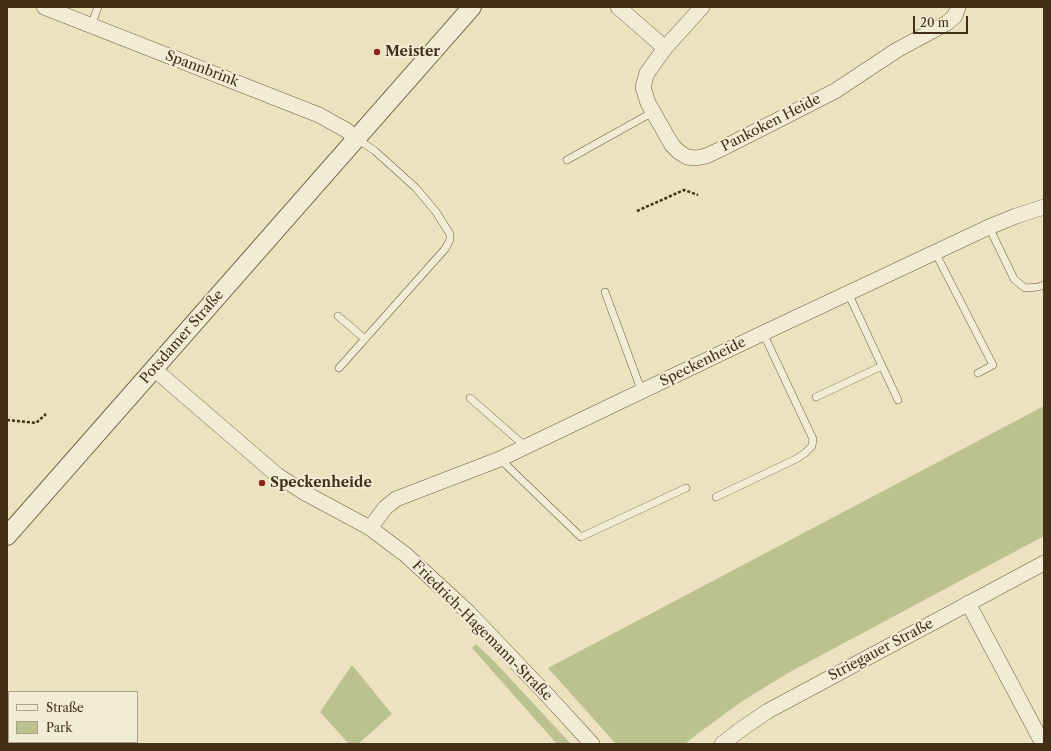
<!DOCTYPE html>
<meta charset="utf-8">
<style>
body{margin:0}
#map{position:relative;width:1051px;height:751px;overflow:hidden;background:#ece2bf;font-family:"Libre Caslon Text",serif}
canvas{display:block}
.frame{position:absolute;inset:0;border:8px solid #432e18;pointer-events:none}
.legend{position:absolute;left:8px;top:691px;width:130px;height:52px;box-sizing:border-box;background:#f3ecd5;border:1px solid #ada089;margin:0;padding:5px 7px;list-style:none;font-size:12px;color:#432e18}
.legend li{display:flex;align-items:center;gap:8px;height:20px}
.legend b{width:20px;border:1px solid #ada089}
.scale{position:absolute;left:913px;top:16px;width:55px;height:18px;box-sizing:border-box;border:2px solid #432e18;border-top:0;padding-left:5px;font-size:12px;line-height:14px;white-space:nowrap;color:#432e18;-webkit-text-stroke:3px #f3ecd5;paint-order:stroke}
</style>
<div id="map">
<canvas width="1051" height="751"></canvas>
<div class="frame"></div>
<ul class="legend">
<li><b style="height:5px;background:#f3ecd5"></b>Straße</li>
<li><b style="height:11px;background:#bbc28f"></b>Park</li>
</ul>
<div class="scale">20 m</div>
</div>
<script>
const ctx = document.querySelector('canvas').getContext('2d');
ctx.lineJoin = 'round';
function fill(path, color) {
  ctx.fillStyle = color;
  ctx.fill(path, 'evenodd');
}
function shape(rows) {
  const path = new Path2D();
  for (const r of rows) {
    path.moveTo(r[0], r[1]);
    for (let i = 2; i < r.length; i += 2) path.lineTo(r[i], r[i + 1]);
  }
  return path;
}
function stroke(path, color, width, dash) {
  ctx.strokeStyle = color;
  ctx.lineWidth = width;
  ctx.lineCap = dash ? 'butt' : 'round';
  ctx.setLineDash(dash || []);
  ctx.stroke(path);
}
function write(font, color, halo, rows, align = 'center') {
  ctx.font = font + ' "Libre Caslon Text",serif';
  ctx.lineWidth = 4;
  ctx.setLineDash([]);
  ctx.textBaseline = 'middle';
  ctx.strokeStyle = halo;
  ctx.fillStyle = color;
  for (const [text, x, y, turn = 0] of rows) {
    ctx.save();
    ctx.translate(x, y);
    ctx.rotate((+turn || 0) * Math.PI / 180);
    ctx.textAlign = isNaN(turn) ? turn : align;
    if (halo) ctx.strokeText(text, 0, 0);
    ctx.fillText(text, 0, 0);
    ctx.restore();
  }
}
fill(shape([
 [1044,406,1044,536,788,673,741,702,696,735,685,744,616,744,548,668],
 [476,644,494,661,571,744,557,744,472,648],
 [352,665,392,714,358,744,349,744,320,712]
]), '#bbc28f');
const service = shape([
 [91,26,98,7],
 [567,160,653,112],
 [989,227,1014,279,1025,288,1038,287,1044,285],
 [935,252,993,365,978,373],
 [605,292,642,392],
 [338,316,365,339],
 [882,366,898,400],
 [339,368,445,249,450,240,450,234,436,212,416,188,375,151,356,138],
 [816,397,882,366,848,293],
 [470,398,526,447],
 [500,459,581,537,686,488],
 [716,497,796,459,805,453,812,446,813,439,763,333]
]);
const minor = shape([
 [44,7,319,115,346,130,356,138],
 [618,7,665,48],
 [702,7,665,48,647,73,643,87,648,103,672,145,679,152,687,157,696,158,706,156,719,150,835,91,897,50,947,23,955,16,958,7],
 [154,369,277,475,305,493,370,528,406,555,468,612,549,697,592,744],
 [370,528,385,508,396,499,500,459,757,336,989,227,1016,216,1044,207],
 [968,603,1043,744],
 [722,744,740,730,768,711,1044,563]
]);
const tertiary = shape([
 [7,536,472,7]
]);
stroke(service, '#6d5b42', 8);
stroke(minor, '#6d5b42', 16);
stroke(tertiary, '#6d5b42', 20);
stroke(shape([
 [637,211,684,190,698,195],
 [7,420,36,423,46,414]
]), '#432e18', 2.5, [3, 2]);
stroke(service, '#f3ecd5', 7);
stroke(minor, '#f3ecd5', 15);
stroke(tertiary, '#f3ecd5', 18);
for (const [x, y, r, color] of [
 [377,52,4,"#8f2418"],
 [262,483,4,"#8f2418"]
]) {
  const dot = new Path2D();
  dot.arc(x, y, r, 0, 2 * Math.PI);
  ctx.fillStyle = color;
  ctx.fill(dot);
  stroke(dot, '#f3ecd5', 1.5);
}
write('bold 14px', '#432e18', '#f3ecd5', [
 ["Meister",385,52],
 ["Speckenheide",270,483]
], 'left');
write('14px', '#432e18', '#f3ecd5', [
 ["Spannbrink",202,69,21],
 ["Pankoken Heide",771,123,-27],
 ["Potsdamer Straße",182,337,-49],
 ["Speckenheide",703,362,-26],
 ["Friedrich-Hagemann-Straße",482,631,45],
 ["Striegauer Straße",881,650,-28]
]);
</script>
